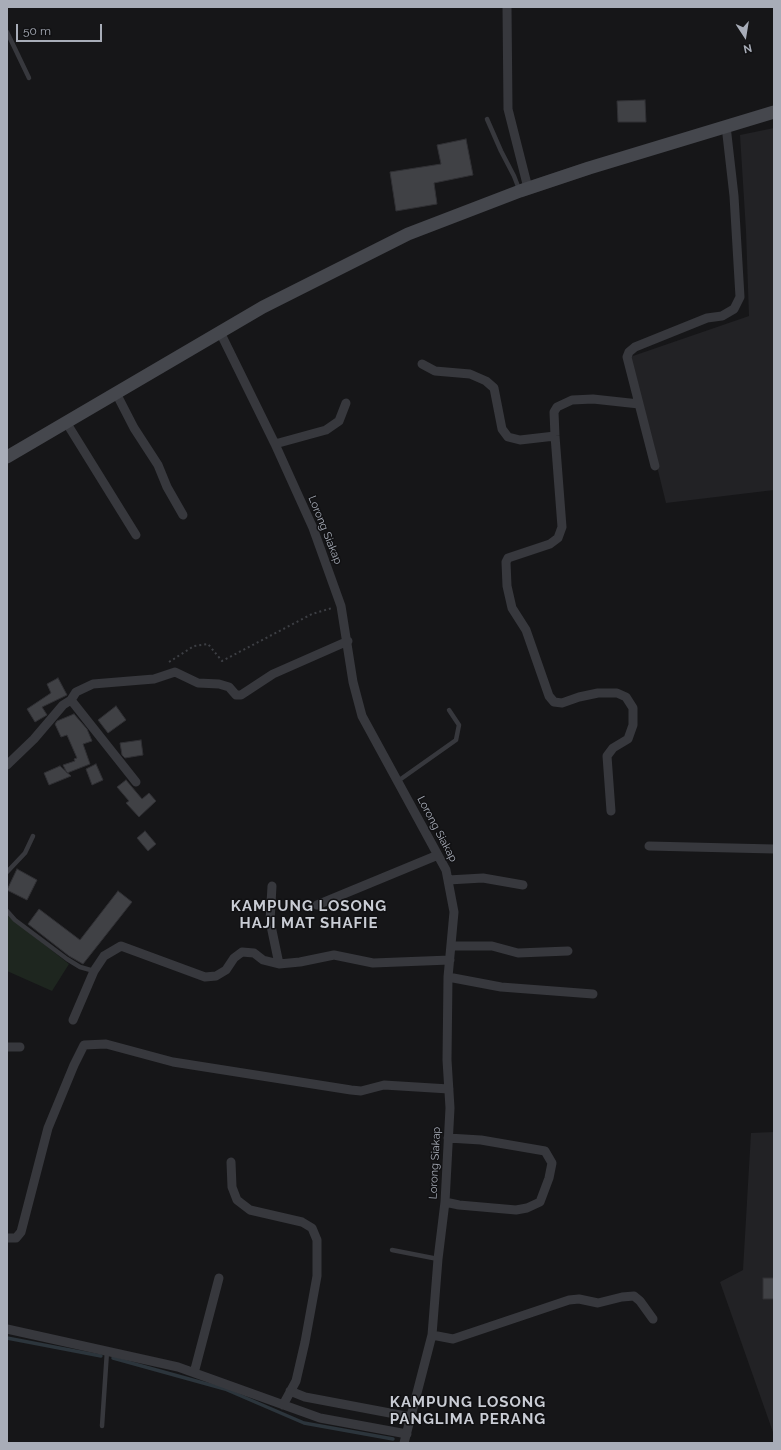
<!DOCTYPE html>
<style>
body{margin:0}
#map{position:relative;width:781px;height:1450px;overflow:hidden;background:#161618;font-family:Raleway,sans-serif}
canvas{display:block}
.frame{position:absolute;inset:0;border:8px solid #a8adb8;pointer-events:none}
.north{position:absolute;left:725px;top:16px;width:40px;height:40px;-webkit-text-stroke:3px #111113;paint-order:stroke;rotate:168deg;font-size:11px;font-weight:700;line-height:16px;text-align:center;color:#a8adb8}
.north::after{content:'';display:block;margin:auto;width:14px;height:18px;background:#a8adb8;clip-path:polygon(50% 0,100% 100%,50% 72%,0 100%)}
.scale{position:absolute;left:16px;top:24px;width:86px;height:18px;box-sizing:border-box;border:2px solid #a8adb8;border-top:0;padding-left:5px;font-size:12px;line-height:14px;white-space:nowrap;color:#a8adb8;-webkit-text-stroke:3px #111113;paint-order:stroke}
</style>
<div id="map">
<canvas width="781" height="1450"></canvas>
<div class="frame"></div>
<div class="north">N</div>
<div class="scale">50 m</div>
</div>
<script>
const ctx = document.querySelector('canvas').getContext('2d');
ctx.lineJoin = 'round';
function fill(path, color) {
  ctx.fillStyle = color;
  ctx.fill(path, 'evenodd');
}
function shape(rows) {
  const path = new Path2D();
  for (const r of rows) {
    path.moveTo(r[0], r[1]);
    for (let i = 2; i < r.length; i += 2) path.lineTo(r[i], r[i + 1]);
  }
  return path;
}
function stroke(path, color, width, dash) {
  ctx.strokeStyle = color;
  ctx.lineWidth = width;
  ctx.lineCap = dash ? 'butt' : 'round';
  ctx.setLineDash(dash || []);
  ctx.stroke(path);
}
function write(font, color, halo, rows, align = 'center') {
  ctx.font = font + ' Raleway,sans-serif';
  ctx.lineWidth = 3;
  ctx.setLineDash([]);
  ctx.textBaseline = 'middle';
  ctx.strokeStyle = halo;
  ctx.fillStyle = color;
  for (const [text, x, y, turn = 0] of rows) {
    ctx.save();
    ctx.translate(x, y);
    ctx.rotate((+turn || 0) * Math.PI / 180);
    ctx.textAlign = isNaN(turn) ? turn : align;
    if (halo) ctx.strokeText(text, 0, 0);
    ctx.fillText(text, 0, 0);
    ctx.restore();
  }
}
fill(shape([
 [774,128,774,490,666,503,630,357,749,316,746,231,740,135],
 [774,1132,774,1435,720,1282,743,1270,751,1133]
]), '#222225');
fill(shape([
 [7,915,69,964,52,991,7,971]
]), '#1e261f');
stroke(shape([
 [7,1338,101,1356],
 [113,1358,225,1389,304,1423,393,1439]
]), '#2c353c', 3.5);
const building = shape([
 [645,100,646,122,618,122,617,101,645,100],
 [466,139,473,175,434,183,437,204,396,211,390,172,441,164,437,145,466,139],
 [58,678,67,695,42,707,47,715,35,722,27,709,51,693,47,684,58,678],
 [116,706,126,720,108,733,98,720,116,706],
 [74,714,87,729,92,741,83,744,90,764,67,773,63,765,75,761,74,759,77,758,67,735,61,737,55,724,57,721,74,714],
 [141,740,143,755,125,758,122,755,120,743,141,740],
 [96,764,103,780,92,785,86,769,96,764],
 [60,766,71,776,49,785,44,773,60,766],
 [126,780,142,799,149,793,156,801,139,817,126,803,129,801,117,787,126,780],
 [145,831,156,844,148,851,137,838,145,831],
 [17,869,37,880,27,900,7,890,17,869],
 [118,891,132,902,83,964,69,956,28,924,39,909,80,940,118,891],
 [763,1278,774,1278,774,1299,763,1299,763,1278]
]);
fill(building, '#404145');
stroke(building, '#303034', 1);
stroke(shape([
 [169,662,194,646,208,644,222,661,312,614,332,608]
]), '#3d3f44', 2, [2, 3]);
stroke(shape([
 [7,32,29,78],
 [487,119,501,151,514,176,519,189],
 [398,781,456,740,459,725,449,710],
 [7,872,25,853,33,836],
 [7,911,15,920,67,959,80,967,94,971],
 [392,1250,438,1259],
 [102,1426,107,1351]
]), '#37383d', 4.5);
stroke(shape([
 [507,7,508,109,528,188],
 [220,332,275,444,313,528,341,606,353,682,362,716,446,870,454,912,448,977,447,1060,450,1108,445,1202,438,1259,432,1335,404,1443],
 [422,364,435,371,470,374,486,381,494,388,502,429,508,437,520,440,555,436],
 [116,393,134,428,158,465,167,487,183,515],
 [66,422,136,535],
 [275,444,326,430,339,421,346,403],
 [655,466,627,357,629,352,635,347,707,318,722,316,734,309,740,297,734,196,726,126],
 [71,700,76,692,93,684,154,679,175,672,198,683,219,684,229,687,236,695,241,695,273,674,348,641],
 [7,765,34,739,63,705,71,700,136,782],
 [611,811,607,756,613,748,628,739,633,725,633,708,626,697,617,693,598,693,579,697,562,703,554,702,549,696,526,630,512,608,507,586,506,562,508,558,550,544,558,538,562,527,555,436,554,412,557,407,572,400,593,399,639,404],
 [649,846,774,849],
 [448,880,483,878,523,885],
 [272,886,270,921,279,964],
 [317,905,438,855],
 [452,946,492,946,518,953,568,951],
 [448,977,501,987,593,994],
 [73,1020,94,971,104,956,121,946,205,977,216,976,226,970,234,958,242,952,254,953,263,960,279,964,300,962,334,955,373,963,450,960],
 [7,1047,20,1047],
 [231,1162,232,1187,237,1200,250,1210,302,1222,312,1228,317,1240,317,1276,305,1342,296,1381,283,1405],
 [445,1202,459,1205,516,1210,527,1208,540,1202,549,1178,552,1163,545,1151,481,1140,448,1138],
 [7,1238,16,1238,21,1232,48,1128,74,1065,84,1045,106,1044,173,1062,351,1090,361,1091,384,1085,449,1089],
 [7,1329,178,1367,320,1418,407,1434],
 [432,1335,453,1339,569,1300,579,1299,598,1303,622,1297,634,1296,640,1301,653,1319],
 [194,1373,219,1278],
 [290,1391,305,1397,411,1417]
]), '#37383d', 9);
stroke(shape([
 [7,457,263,307,408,234,520,191,589,168,774,112]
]), '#45474d', 13);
write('11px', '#a8adb8', '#111113', [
 ["Lorong Siakap",325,530,68],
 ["Lorong Siakap",437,829,62],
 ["Lorong Siakap",435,1163,-87]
]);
ctx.letterSpacing = '1px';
write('bold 15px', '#c9ccd4', '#111113', [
 ["KAMPUNG LOSONG",309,906],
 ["HAJI MAT SHAFIE",309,923],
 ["KAMPUNG LOSONG",468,1402],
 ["PANGLIMA PERANG",468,1419]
]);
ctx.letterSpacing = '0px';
</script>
